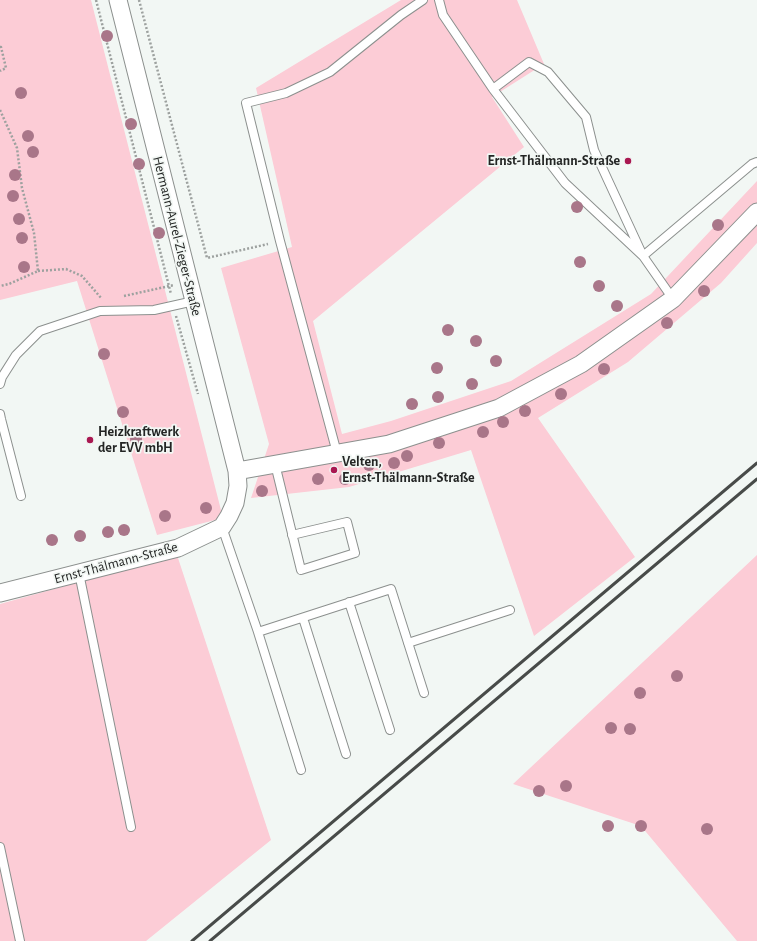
<!DOCTYPE html>
<meta charset="utf-8">
<style>
body{margin:0}
canvas{display:block;background:#f2f7f4}
</style>
<canvas width="757" height="941"></canvas>
<script>
const ctx = document.querySelector('canvas').getContext('2d');
ctx.lineJoin = 'round';
function fill(path, color) {
  ctx.fillStyle = color;
  ctx.fill(path, 'evenodd');
}
function shape(rows) {
  const path = new Path2D();
  for (const r of rows) {
    path.moveTo(r[0], r[1]);
    for (let i = 2; i < r.length; i += 2) path.lineTo(r[i], r[i + 1]);
  }
  return path;
}
function stroke(path, color, width, dash) {
  ctx.strokeStyle = color;
  ctx.lineWidth = width;
  ctx.lineCap = dash ? 'butt' : 'round';
  ctx.setLineDash(dash || []);
  ctx.stroke(path);
}
function write(font, color, halo, rows, align = 'center') {
  ctx.font = font + ' "Alegreya Sans",sans-serif';
  ctx.lineWidth = 3.5;
  ctx.setLineDash([]);
  ctx.textBaseline = 'middle';
  ctx.strokeStyle = halo;
  ctx.fillStyle = color;
  for (const [text, x, y, turn = 0] of rows) {
    ctx.save();
    ctx.translate(x, y);
    ctx.rotate((+turn || 0) * Math.PI / 180);
    ctx.textAlign = isNaN(turn) ? turn : align;
    if (halo) ctx.strokeText(text, 0, 0);
    ctx.fillText(text, 0, 0);
    ctx.restore();
  }
}
fill(shape([
 [0,0,91,0,223,518,157,535,77,281,0,300],
 [401,0,517,0,544,64,492,97,524,147,313,321,342,434,391,421,511,381,651,294,757,181,757,243,721,283,628,362,538,418,635,557,534,636,471,450,349,487,251,498,269,444,221,268,292,247,256,88],
 [177,555,271,840,146,941,0,941,0,604],
 [757,555,757,941,737,941,641,826,513,784]
]), '#fcccd6');
const service = shape([
 [439,0,443,15,493,89,565,183,643,256,673,299],
 [493,89,529,62,548,72,586,117,594,150,643,256,752,164,757,162],
 [0,384,2,377,16,355,40,331,100,311,154,310,194,301],
 [0,414,1,419,21,496],
 [337,453,280,241,246,103,286,93,330,72,401,15,423,0],
 [275,464,301,570,355,553,347,522,292,535],
 [222,527,258,632,301,770],
 [79,573,131,827],
 [349,602,390,730],
 [303,618,346,754],
 [258,632,391,589,424,693],
 [408,643,510,610],
 [0,847,20,941]
]);
const minor = shape([
 [237,471,389,444,499,408,581,364,673,299,757,212],
 [0,593,178,548,222,527,229,516,235,503,238,486,237,471,118,0]
]);
stroke(service, '#8c908e', 10);
stroke(minor, '#8c908e', 19);
stroke(shape([
 [96,0,171,294],
 [139,0,207,258,268,244],
 [0,47,1,47,6,68,0,71],
 [0,110,17,148,22,188,34,233,38,271,9,284,0,286],
 [38,271,66,269,82,276,102,299],
 [124,296,174,285],
 [176,316,198,394]
]), '#9da19f', 2.5, [2, 2]);
stroke(service, '#fff', 8);
stroke(minor, '#fff', 17);
stroke(shape([
 [192,941,757,463],
 [210,941,757,479]
]), '#484b49', 3);
ctx.fillStyle = '#a97689';
for (const [x, y] of [
 [107,36],
 [21,93],
 [131,124],
 [28,136],
 [33,152],
 [139,164],
 [15,175],
 [13,196],
 [577,207],
 [19,219],
 [718,225],
 [159,233],
 [22,238],
 [580,262],
 [24,267],
 [599,286],
 [704,291],
 [617,306],
 [667,323],
 [448,330],
 [476,341],
 [104,354],
 [496,361],
 [437,368],
 [604,369],
 [472,384],
 [561,394],
 [438,397],
 [412,404],
 [525,411],
 [123,412],
 [503,422],
 [483,432],
 [136,439],
 [439,443],
 [407,456],
 [394,463],
 [369,465],
 [318,479],
 [345,479],
 [262,491],
 [206,508],
 [165,516],
 [124,530],
 [108,532],
 [80,536],
 [52,540],
 [677,676],
 [640,693],
 [611,728],
 [630,729],
 [566,786],
 [539,791],
 [608,826],
 [641,826],
 [707,829]
]) {
  ctx.beginPath();
  ctx.arc(x, y, 6, 0, 2 * Math.PI);
  ctx.fill();
}
for (const [x, y, r, color] of [
 [628,161,4,"#a91851"],
 [90,440,4,"#a91851"],
 [334,470,4,"#a91851"]
]) {
  const dot = new Path2D();
  dot.arc(x, y, r, 0, 2 * Math.PI);
  ctx.fillStyle = color;
  ctx.fill(dot);
  stroke(dot, '#f2f7f4', 1.5);
}
write('bold 14px', '#232524', '#f2f7f4', [
 ["Ernst-Thälmann-Straße",620,161,"right"],
 ["Heizkraftwerk",98,432],
 ["der EVV mbH",98,448],
 ["Velten,",342,462],
 ["Ernst-Thälmann-Straße",342,478]
], 'left');
write('14px', '#232524', '#f2f7f4', [
 ["Hermann-Aurel-Zieger-Straße",177,236,76],
 ["Ernst-Thälmann-Straße",116,563,-15]
]);
</script>
